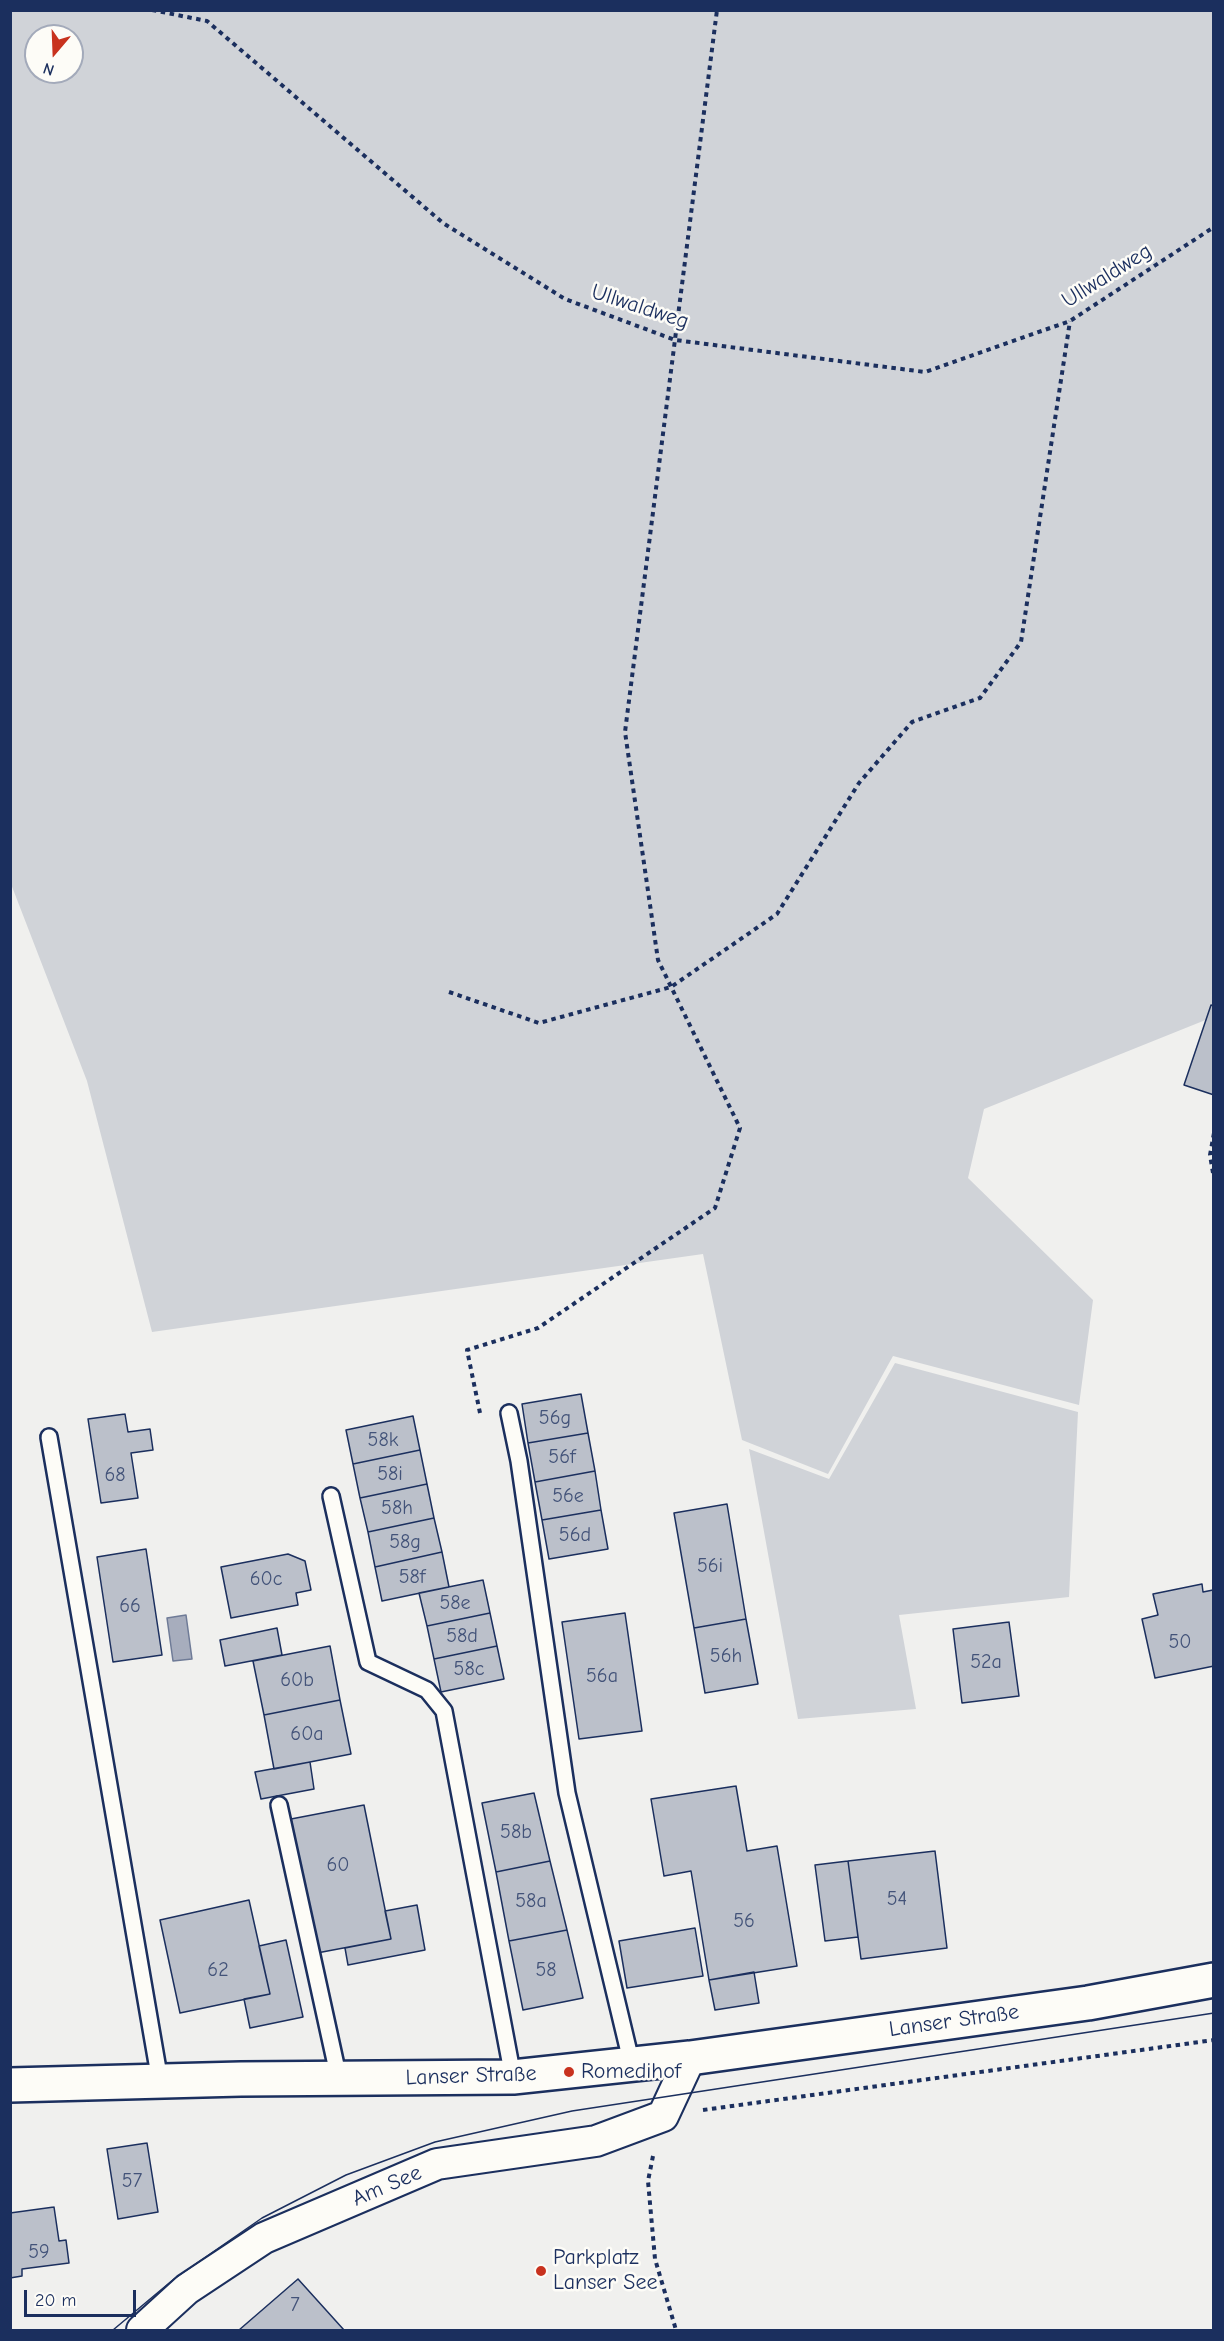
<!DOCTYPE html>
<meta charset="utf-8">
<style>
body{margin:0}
#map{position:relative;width:1224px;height:2341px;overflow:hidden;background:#f0f0ee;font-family:"Comic Neue",sans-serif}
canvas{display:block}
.frame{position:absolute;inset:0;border:12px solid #1b2f5e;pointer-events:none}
.north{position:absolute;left:24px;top:24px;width:60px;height:60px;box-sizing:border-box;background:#fdfcf7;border:2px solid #a3aaba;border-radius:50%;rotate:199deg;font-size:16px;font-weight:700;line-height:24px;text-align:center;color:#1b2f5e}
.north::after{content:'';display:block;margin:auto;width:21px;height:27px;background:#c8321e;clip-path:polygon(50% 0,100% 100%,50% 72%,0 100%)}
.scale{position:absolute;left:24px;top:2290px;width:112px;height:27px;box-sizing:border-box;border:3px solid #1b2f5e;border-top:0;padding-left:8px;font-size:18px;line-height:21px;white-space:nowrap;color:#1b2f5e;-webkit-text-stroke:4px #fdfcf7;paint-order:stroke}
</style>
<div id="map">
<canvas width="1224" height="2341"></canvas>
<div class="frame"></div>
<div class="north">N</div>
<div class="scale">20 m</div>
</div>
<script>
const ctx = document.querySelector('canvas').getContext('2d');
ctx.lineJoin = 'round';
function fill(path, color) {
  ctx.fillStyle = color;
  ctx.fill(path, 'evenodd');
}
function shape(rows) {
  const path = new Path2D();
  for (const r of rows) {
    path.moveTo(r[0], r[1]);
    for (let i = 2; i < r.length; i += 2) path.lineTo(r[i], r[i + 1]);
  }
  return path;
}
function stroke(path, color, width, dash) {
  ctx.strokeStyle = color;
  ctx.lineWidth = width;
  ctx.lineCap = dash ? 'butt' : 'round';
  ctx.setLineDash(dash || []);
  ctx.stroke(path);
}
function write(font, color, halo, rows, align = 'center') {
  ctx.font = font + ' "Comic Neue",sans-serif';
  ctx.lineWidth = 5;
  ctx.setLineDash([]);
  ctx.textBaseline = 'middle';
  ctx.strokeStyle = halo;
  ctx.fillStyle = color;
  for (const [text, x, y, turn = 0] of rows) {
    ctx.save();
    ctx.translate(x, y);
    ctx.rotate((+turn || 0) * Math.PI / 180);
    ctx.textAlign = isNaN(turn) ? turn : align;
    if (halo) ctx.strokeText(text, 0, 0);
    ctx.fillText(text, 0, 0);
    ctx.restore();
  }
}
fill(shape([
 [11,11,1213,11,1213,1017,984,1109,968,1178,1093,1300,1079,1405,893,1356,828,1474,742,1440,703,1254,152,1332,87,1081,11,884],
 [36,36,72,36,72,72,36,72],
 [895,1363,1078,1412,1069,1597,899,1615,916,1709,798,1719,749,1449,829,1479]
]), '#d0d3d8');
const water = shape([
 [186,1615,192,1659,173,1661,167,1618,186,1615]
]);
fill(water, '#a7adbd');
stroke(water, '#6f7b97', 1.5);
const building = shape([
 [1211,1005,1214,1006,1214,1095,1184,1085,1211,1005],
 [581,1394,588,1433,528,1443,522,1404,581,1394],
 [125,1414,128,1432,150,1429,153,1450,131,1453,138,1498,101,1503,88,1419,125,1414],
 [413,1416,420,1450,353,1464,346,1430,413,1416],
 [588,1433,595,1471,535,1482,528,1443,588,1433],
 [420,1450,427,1484,360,1498,353,1464,420,1450],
 [595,1471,601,1510,542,1520,535,1482,595,1471],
 [427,1484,434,1518,368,1532,360,1498,427,1484],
 [727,1504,746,1619,694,1628,674,1513,727,1504],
 [601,1510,608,1549,549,1559,542,1520,601,1510],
 [434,1518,442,1552,375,1567,368,1532,434,1518],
 [146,1549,162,1655,113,1662,97,1557,146,1549],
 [442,1552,449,1587,382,1601,375,1567,442,1552],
 [288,1554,305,1561,311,1590,296,1593,298,1605,231,1618,221,1567,288,1554],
 [483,1580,490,1613,427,1626,419,1593,483,1580],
 [1202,1584,1203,1592,1213,1590,1214,1592,1214,1666,1155,1678,1142,1619,1158,1615,1153,1594,1202,1584],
 [490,1613,497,1646,434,1659,427,1626,490,1613],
 [625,1613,642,1731,579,1739,562,1622,625,1613],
 [746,1619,758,1684,705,1693,694,1628,746,1619],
 [1009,1622,1019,1696,962,1703,953,1629,1009,1622],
 [277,1628,282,1655,225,1666,220,1640,277,1628],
 [330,1646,340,1700,264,1715,253,1661,330,1646],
 [497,1646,504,1679,441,1692,434,1659,497,1646],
 [340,1700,351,1754,274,1769,264,1715,340,1700],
 [310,1762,314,1789,261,1799,255,1772,310,1762],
 [736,1786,747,1851,777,1846,797,1966,709,1980,691,1871,664,1876,651,1799,736,1786],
 [534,1793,550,1861,496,1872,482,1803,534,1793],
 [364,1805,391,1939,317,1953,291,1819,364,1805],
 [935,1851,947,1948,861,1959,848,1861,935,1851],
 [550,1861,567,1930,509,1941,496,1872,550,1861],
 [848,1861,858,1937,825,1941,815,1865,848,1861],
 [249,1900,270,1994,180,2013,160,1920,249,1900],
 [417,1905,425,1950,348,1965,345,1948,391,1939,385,1911,417,1905],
 [695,1928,703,1976,627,1988,619,1941,695,1928],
 [567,1930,583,1998,523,2010,509,1941,567,1930],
 [286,1940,303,2017,250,2028,244,1999,270,1994,259,1946,286,1940],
 [754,1972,759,2003,715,2010,709,1980,754,1972],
 [147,2143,158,2212,118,2219,107,2149,147,2143],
 [54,2207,59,2241,66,2240,69,2263,22,2269,22,2276,10,2278,10,2213,54,2207],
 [298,2279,344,2330,239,2330,298,2279]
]);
fill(building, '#bbc0ca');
stroke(building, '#1b2f5e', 1.5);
const service = shape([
 [509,1413,519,1461,567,1793,632,2065],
 [49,1437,160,2081],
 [331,1496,368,1662,427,1690,444,1711,513,2077],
 [279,1805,339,2079]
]);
const minor = shape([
 [142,2330,187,2289,264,2238,437,2164,596,2141,663,2116,690,2058]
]);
const secondary = shape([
 [10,2085,241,2079,513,2077,690,2058,1088,2003,1214,1980]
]);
stroke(service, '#1b2f5e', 20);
stroke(minor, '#1b2f5e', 34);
stroke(secondary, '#1b2f5e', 38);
stroke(shape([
 [152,10,207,21,443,223,565,299,675,340,925,372,1070,321,1214,227],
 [449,992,539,1023,671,987,777,914,859,783,912,722,980,698,1021,642,1070,321],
 [1213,1173,1210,1155,1214,1133],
 [480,1413,467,1350,538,1328,715,1208,740,1128,658,960,625,732,717,10],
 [703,2110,1214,2040],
 [653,2156,648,2181,655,2259,676,2330]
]), '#1b2f5e', 4, [4.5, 4.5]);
stroke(service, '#fdfcf7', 15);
stroke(minor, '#fdfcf7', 30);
stroke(secondary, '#fdfcf7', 33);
stroke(shape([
 [113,2330,174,2279,262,2218,346,2175,435,2142,572,2111,1214,2013]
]), '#1b2f5e', 1.5);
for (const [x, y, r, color] of [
 [569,2072,6,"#c8321e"],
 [541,2271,6,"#c8321e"]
]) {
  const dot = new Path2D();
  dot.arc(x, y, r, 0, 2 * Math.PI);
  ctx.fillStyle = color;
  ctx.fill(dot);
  stroke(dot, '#fdfcf7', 2);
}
write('20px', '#435379', null, [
 ["56g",555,1418],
 ["58k",383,1440],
 ["56f",562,1457],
 ["58i",390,1474],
 ["68",115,1475],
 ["56e",568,1496],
 ["58h",397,1508],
 ["56d",575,1535],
 ["58g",405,1542],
 ["56i",710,1566],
 ["58f",412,1577],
 ["60c",266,1579],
 ["58e",455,1603],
 ["66",130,1606],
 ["58d",462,1636],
 ["50",1180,1642],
 ["56h",726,1656],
 ["52a",986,1662],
 ["58c",469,1669],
 ["56a",602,1676],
 ["60b",297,1680],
 ["60a",307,1734],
 ["58b",516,1832],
 ["60",338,1865],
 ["54",897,1899],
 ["58a",531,1901],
 ["56",744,1921],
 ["62",218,1970],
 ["58",546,1970],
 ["57",132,2181],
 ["59",39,2252],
 ["7",295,2305]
]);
write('22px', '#1b2f5e', '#fdfcf7', [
 ["Ullwaldweg",1107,276,-32],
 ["Ullwaldweg",640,307,18],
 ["Lanser Straße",954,2021,-8],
 ["Lanser Straße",471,2076,-2],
 ["Am See",387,2186,-23]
]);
write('22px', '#1b2f5e', '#fdfcf7', [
 ["Romedihof",581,2072],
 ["Parkplatz",553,2258],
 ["Lanser See",553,2283]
], 'left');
</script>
